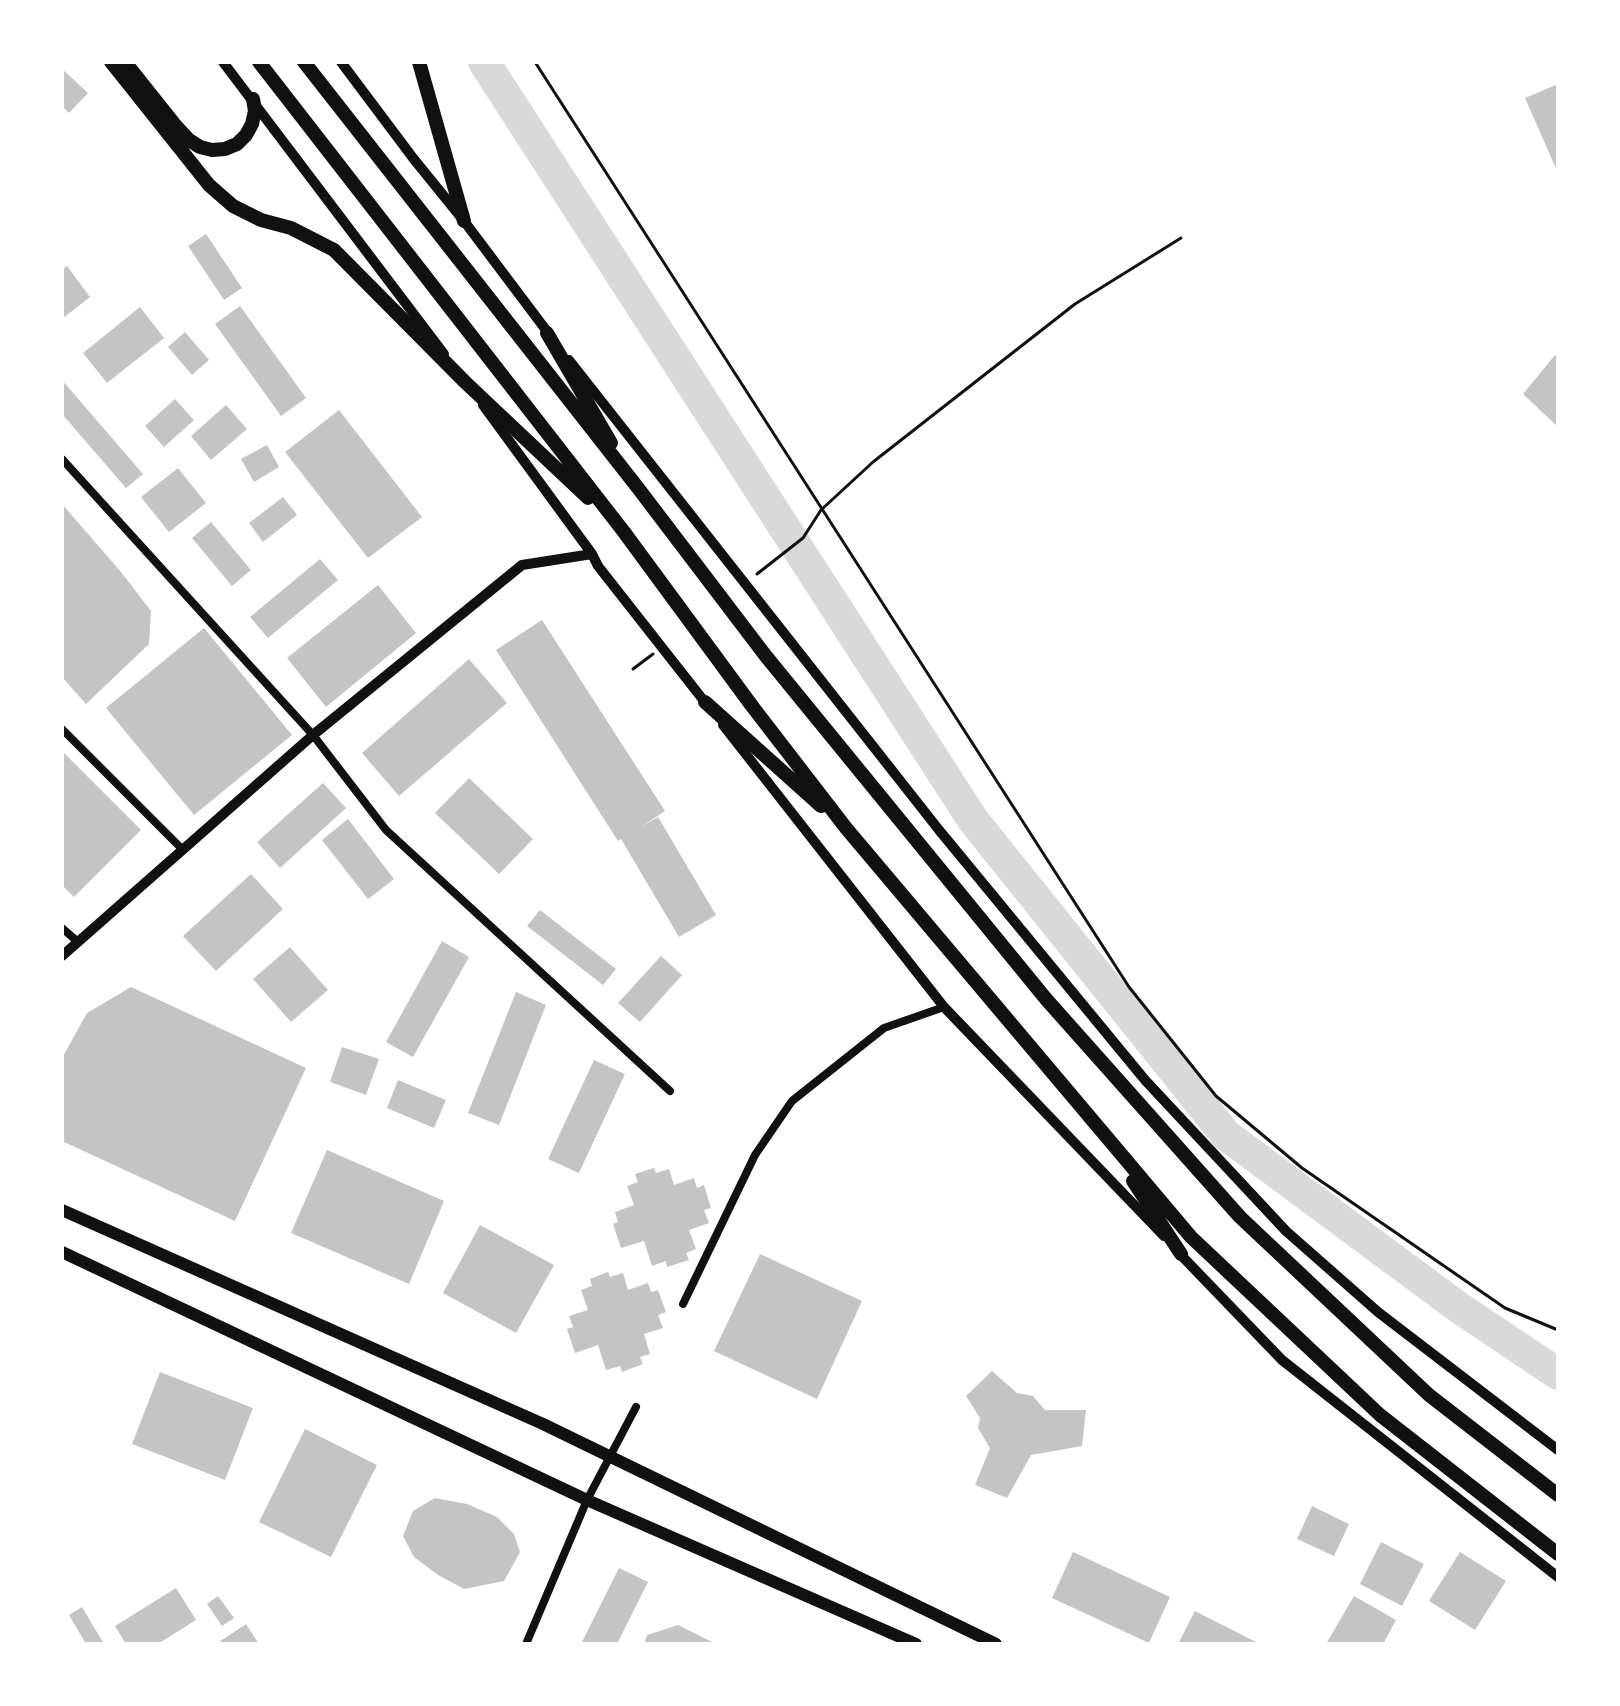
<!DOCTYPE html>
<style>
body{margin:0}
#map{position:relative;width:1620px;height:1706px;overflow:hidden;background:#fff;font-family:Overpass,sans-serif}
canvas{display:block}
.frame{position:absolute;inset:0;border:64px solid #fff;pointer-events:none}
</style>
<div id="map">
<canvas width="1620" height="1706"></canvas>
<div class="frame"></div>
</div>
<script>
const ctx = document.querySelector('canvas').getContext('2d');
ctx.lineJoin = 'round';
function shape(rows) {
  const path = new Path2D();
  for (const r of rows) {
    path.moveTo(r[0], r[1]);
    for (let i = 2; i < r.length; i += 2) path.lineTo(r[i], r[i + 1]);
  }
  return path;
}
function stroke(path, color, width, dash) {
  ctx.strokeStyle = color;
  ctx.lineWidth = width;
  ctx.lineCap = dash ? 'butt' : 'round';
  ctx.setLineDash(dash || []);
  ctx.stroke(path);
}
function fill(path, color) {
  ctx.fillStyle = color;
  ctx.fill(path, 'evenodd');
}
stroke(shape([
 [484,62,973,820,1226,1135,1458,1307,1558,1374]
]), '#d9d9d9', 32);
fill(shape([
 [62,69,88,93,69,113,62,106],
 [1558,84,1558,173,1525,98],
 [206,234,242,288,224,300,188,246],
 [67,266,90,297,62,319,62,270],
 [240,306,306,398,281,416,215,324],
 [140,307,164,338,107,383,83,353],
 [185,332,209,360,192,375,168,347],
 [1555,355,1558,357,1558,427,1523,394],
 [62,380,143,474,126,488,62,414],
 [175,399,194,420,164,447,145,426],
 [226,405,247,429,211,460,191,436],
 [339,410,422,517,368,558,285,452],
 [267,445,279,467,254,482,241,459],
 [178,468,206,503,169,532,141,497],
 [283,497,297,515,263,542,249,523],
 [62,504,121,572,151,611,149,644,86,704,62,677],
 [211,522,251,570,232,586,192,538],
 [320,559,338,580,268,638,250,617],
 [378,585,416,633,326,707,287,658],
 [542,620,665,811,641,827,658,817,716,915,679,937,621,839,618,841,496,650],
 [204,628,292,735,194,815,106,708],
 [469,659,507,703,399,796,362,753],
 [62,751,141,830,74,897,62,885],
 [469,778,533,839,499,874,435,813],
 [323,783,346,808,280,868,257,842],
 [348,819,394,879,368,899,322,840],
 [251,874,283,909,216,971,183,936],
 [540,910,616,969,603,985,527,926],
 [442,941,469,957,413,1057,386,1042],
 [290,947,328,990,291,1022,253,979],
 [661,956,682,975,640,1022,618,1003],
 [131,987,306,1068,235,1221,62,1141,62,1058,87,1013],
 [516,992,546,1005,499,1125,468,1113],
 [342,1047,379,1059,366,1095,330,1082],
 [594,1060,625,1074,579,1173,548,1159],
 [398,1080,446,1100,434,1128,387,1108],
 [327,1150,444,1201,409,1284,291,1233],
 [654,1168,656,1173,669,1169,674,1185,694,1178,697,1188,704,1185,711,1208,704,1210,709,1223,689,1230,696,1249,686,1253,689,1260,667,1267,666,1261,652,1266,644,1241,621,1248,613,1224,618,1222,615,1212,634,1205,627,1186,638,1182,635,1174],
 [480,1225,554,1265,516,1333,443,1293],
 [760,1254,862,1301,817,1399,714,1351],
 [608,1272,610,1277,623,1273,628,1290,648,1283,651,1292,658,1290,666,1312,658,1315,663,1328,644,1334,650,1354,640,1357,643,1364,622,1372,620,1366,606,1370,598,1345,575,1353,567,1329,573,1327,569,1316,588,1310,581,1290,592,1286,590,1279],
 [992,1371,1017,1393,1033,1396,1045,1410,1086,1410,1082,1446,1031,1455,1007,1498,975,1485,990,1448,978,1428,980,1418,966,1396],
 [160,1372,253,1408,225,1480,132,1444],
 [305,1429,377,1465,331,1557,259,1522],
 [435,1498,467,1504,497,1517,514,1534,520,1552,504,1581,464,1589,438,1575,414,1557,403,1536,413,1511],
 [1312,1506,1349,1524,1334,1556,1297,1539],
 [1381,1542,1424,1564,1402,1606,1360,1584],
 [1073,1552,1170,1597,1149,1643,1052,1598],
 [1460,1552,1506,1581,1475,1630,1429,1601],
 [619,1568,648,1582,617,1644,581,1644],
 [176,1588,196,1620,158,1644,126,1644,115,1626],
 [218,1596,234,1618,222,1626,207,1604],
 [1354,1596,1396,1620,1383,1644,1326,1644],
 [82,1607,104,1644,86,1644,69,1615],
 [1195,1611,1260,1644,1178,1644],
 [246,1624,259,1644,220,1644,219,1642],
 [678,1625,716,1644,644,1644,647,1635]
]), '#c4c4c4');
stroke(shape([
 [535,62,1129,987,1216,1096,1302,1168,1505,1308,1558,1330],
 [757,574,803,538,821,510,873,462,1075,304,1181,238],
 [633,669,653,654]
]), '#111', 3);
stroke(shape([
 [62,459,313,735,386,830,670,1091],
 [62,729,183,850],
 [62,928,78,942],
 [683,1304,755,1155,792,1101,884,1028,944,1007],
 [526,1644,587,1500,636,1407]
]), '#111', 8);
stroke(shape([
 [223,62,444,354],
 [341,62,413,158,464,221,552,338],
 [569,360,939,830,1145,1080,1286,1231,1378,1312,1558,1450],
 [483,405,592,554,598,566,708,706],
 [723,725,944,1007,1164,1236],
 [62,956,313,735,522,565,592,554],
 [1177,1251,1282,1360,1558,1577]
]), '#111', 10);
stroke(shape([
 [62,1210,543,1424,996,1644],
 [62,1252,587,1500,916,1644]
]), '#111', 12);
stroke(shape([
 [111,62,209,185,233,206,261,220,291,228,334,250,465,382,588,498],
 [125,62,176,126,189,140,200,147,212,150,225,149,237,144,246,135,252,124,255,111,253,99],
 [259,62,624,532,752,706,846,828,1191,1237,1380,1415,1558,1554],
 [304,62,638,488,765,655,1046,999,1240,1217,1429,1395,1558,1495],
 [419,62,464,221],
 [547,333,611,443],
 [705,702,821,806],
 [1133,1181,1181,1254]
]), '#111', 14);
</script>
